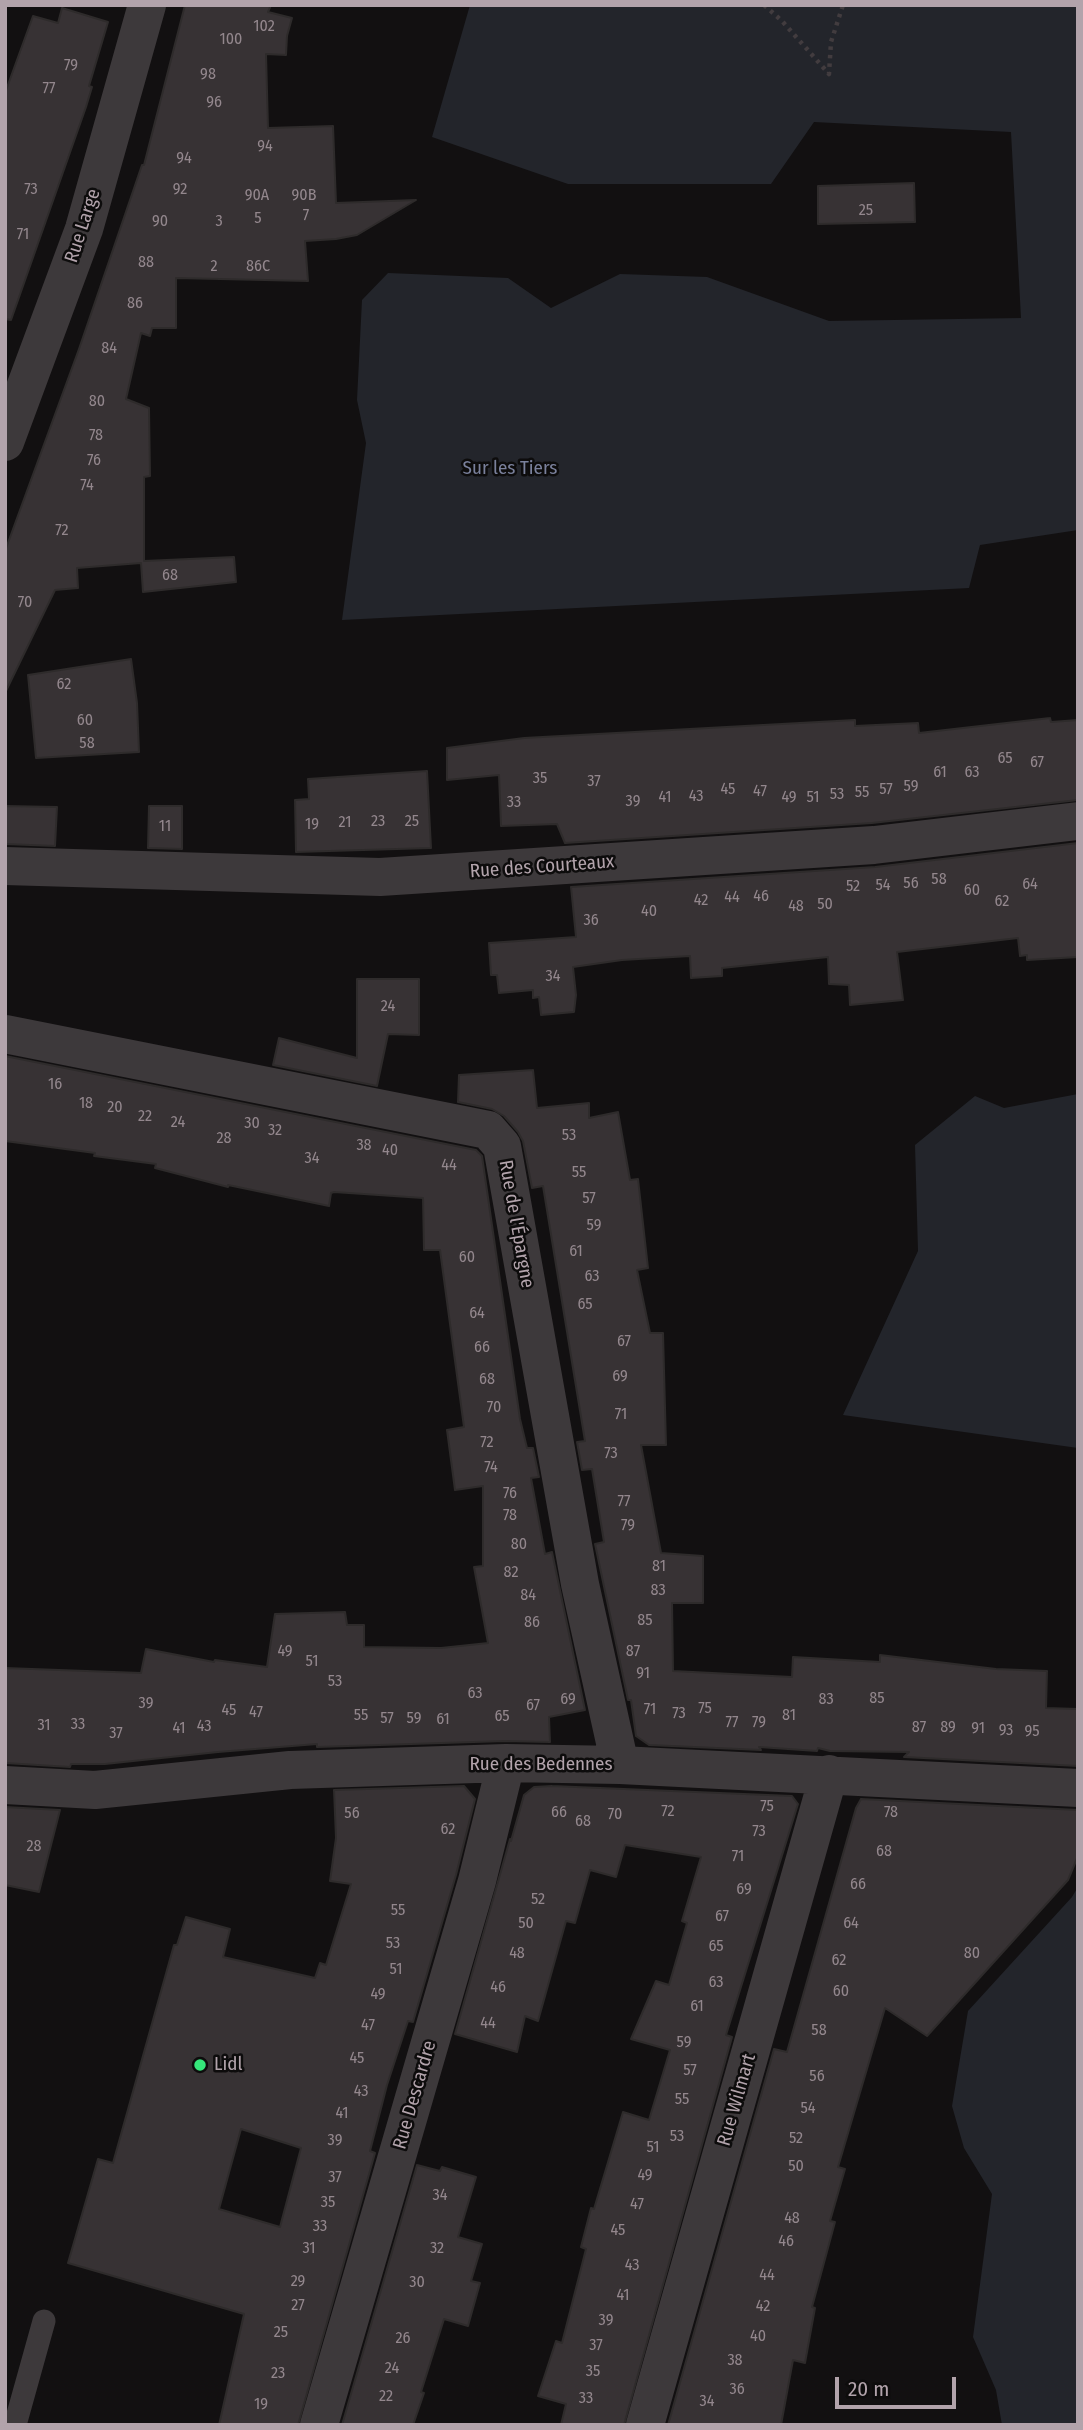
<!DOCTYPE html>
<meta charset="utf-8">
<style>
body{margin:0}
#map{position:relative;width:1083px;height:2430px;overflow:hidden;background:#121011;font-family:"Fira Sans Condensed",sans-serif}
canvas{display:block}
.frame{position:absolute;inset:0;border:7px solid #b2a3ab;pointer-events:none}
.scale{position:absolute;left:835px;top:2377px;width:121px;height:32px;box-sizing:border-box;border:4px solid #b2a3ab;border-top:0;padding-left:9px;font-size:21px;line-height:24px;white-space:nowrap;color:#b2a3ab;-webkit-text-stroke:5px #0d0c0c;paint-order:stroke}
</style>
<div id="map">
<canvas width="1083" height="2430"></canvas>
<div class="frame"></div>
<div class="scale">20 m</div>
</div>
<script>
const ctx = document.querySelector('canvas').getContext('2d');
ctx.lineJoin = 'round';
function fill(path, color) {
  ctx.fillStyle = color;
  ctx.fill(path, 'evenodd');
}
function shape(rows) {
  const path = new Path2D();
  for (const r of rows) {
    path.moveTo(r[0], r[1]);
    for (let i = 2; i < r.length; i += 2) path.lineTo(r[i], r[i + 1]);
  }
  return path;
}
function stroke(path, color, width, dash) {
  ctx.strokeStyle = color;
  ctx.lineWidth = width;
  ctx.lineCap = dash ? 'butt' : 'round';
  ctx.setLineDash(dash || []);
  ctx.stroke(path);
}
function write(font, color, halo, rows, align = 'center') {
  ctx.font = font + ' "Fira Sans Condensed",sans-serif';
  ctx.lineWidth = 5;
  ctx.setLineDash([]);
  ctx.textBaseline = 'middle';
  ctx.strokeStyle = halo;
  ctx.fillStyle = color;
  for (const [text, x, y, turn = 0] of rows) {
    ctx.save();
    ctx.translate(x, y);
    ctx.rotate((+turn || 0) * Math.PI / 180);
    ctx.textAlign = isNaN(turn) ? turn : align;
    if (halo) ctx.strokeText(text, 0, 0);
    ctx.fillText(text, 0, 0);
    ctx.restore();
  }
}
fill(shape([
 [470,5,1078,5,1078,530,980,545,969,588,342,620,366,443,357,400,362,300,388,273,508,278,551,308,620,274,707,277,829,321,1021,318,1011,132,814,122,771,184,568,184,432,137],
 [1078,1094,1078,1448,843,1415,918,1251,915,1145,975,1096,1004,1108],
 [1078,1887,1078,2425,1002,2425,996,2390,973,2337,992,2194,964,2148,952,2106,968,2011,1072,1897]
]), '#23252b');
const building = shape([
 [185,5,271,5,268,12,292,18,287,36,286,55,266,54,268,128,333,126,336,203,416,200,357,235,336,239,305,241,308,281,176,278,176,328,152,328,150,336,141,333,126,399,149,408,150,476,144,477,144,561,234,557,236,582,143,592,141,563,77,568,78,588,55,590,5,693,5,551,79,349,142,165,144,165,185,5],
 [62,8,108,22,89,86,92,87,86,107,11,320,5,319,5,93,33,16,58,23,62,8],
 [914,183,915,222,818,224,818,186,914,183],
 [131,659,137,703,139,752,36,758,28,675,131,659],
 [1050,718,1051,722,1078,720,1078,800,872,823,565,843,557,824,501,826,499,775,447,780,447,748,524,738,855,720,855,726,918,723,919,733,1050,718],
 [427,771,431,848,296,852,295,800,309,799,308,779,427,771],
 [5,806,57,807,55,846,5,844,5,806],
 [149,806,182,806,182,849,148,848,149,806],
 [1078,843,1078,957,1027,960,1027,955,1020,956,1018,938,897,952,903,1000,850,1005,849,985,829,984,828,957,722,968,722,976,691,978,690,956,622,960,573,967,576,995,574,1012,541,1015,539,997,533,998,533,990,499,993,497,975,491,975,489,943,576,937,571,887,875,867,1078,843],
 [357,979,419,979,419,1035,388,1034,377,1086,273,1065,279,1038,357,1058,357,979],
 [5,1056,476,1150,482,1156,520,1419,527,1448,533,1448,539,1477,531,1478,545,1554,552,1552,585,1710,549,1717,550,1742,505,1741,317,1747,317,1744,218,1752,105,1764,71,1764,70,1767,5,1763,5,1668,141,1673,146,1649,214,1662,215,1660,267,1667,275,1614,345,1612,347,1625,364,1625,364,1647,441,1648,488,1643,474,1567,483,1566,483,1486,455,1490,447,1430,464,1427,440,1250,424,1250,423,1198,334,1192,331,1193,329,1206,228,1185,228,1187,155,1168,156,1164,94,1156,95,1153,5,1141,5,1056],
 [533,1070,537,1108,589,1103,589,1118,618,1112,630,1180,638,1179,648,1268,637,1270,650,1333,663,1333,666,1445,641,1445,661,1553,703,1556,703,1603,672,1603,673,1671,792,1677,793,1657,880,1662,880,1655,996,1669,1047,1671,1046,1708,1078,1709,1078,1766,904,1757,909,1752,830,1751,818,1748,817,1751,759,1747,761,1750,649,1745,636,1736,631,1700,628,1700,595,1544,604,1542,592,1469,582,1470,577,1442,585,1441,543,1186,532,1188,523,1141,518,1132,504,1116,492,1109,458,1102,459,1075,533,1070],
 [464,1786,475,1799,456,1875,413,2022,408,2021,387,2085,370,2151,375,2153,298,2425,219,2425,244,2314,68,2263,98,2159,113,2163,174,1945,177,1945,186,1917,230,1929,223,1957,315,1978,320,1963,326,1965,351,1884,330,1881,336,1838,334,1790,464,1786],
 [241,2129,301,2148,280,2227,219,2209,241,2129],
 [552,1786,792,1796,798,1804,726,2035,732,2037,624,2425,561,2425,566,2404,538,2396,556,2341,562,2343,586,2249,581,2247,591,2208,594,2209,623,2112,649,2120,670,2050,631,2039,656,1981,669,1985,687,1923,682,1921,701,1857,625,1845,616,1877,590,1870,575,1923,566,1921,538,2021,525,2016,517,2052,455,2034,510,1839,511,1841,524,1795,534,1787,552,1786],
 [861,1799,1078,1810,1078,1856,1068,1880,927,2036,885,2008,838,2167,845,2169,830,2221,835,2222,812,2307,815,2308,805,2363,793,2360,781,2425,668,2425,774,2049,787,2052,856,1808,861,1799],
 [5,1807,60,1810,39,1892,5,1885,5,1807],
 [417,2165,440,2171,442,2167,476,2177,458,2237,482,2244,471,2281,480,2283,468,2326,444,2319,421,2392,424,2393,413,2425,342,2425,417,2165]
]);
fill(building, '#373234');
stroke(building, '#2e2b2b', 2);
stroke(shape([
 [764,5,782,21,829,74,831,42,843,5]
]), '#423c3f', 4.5, [3.5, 5]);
stroke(shape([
 [15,2425,44,2321]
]), '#3d393b', 23);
stroke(shape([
 [5,442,84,229,147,5],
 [5,866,380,877,874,845,1078,821],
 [5,1034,488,1130,502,1146,580,1584,620,1765],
 [5,1785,95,1790,290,1770,506,1763,620,1765,1078,1788],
 [319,2425,477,1881,506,1763],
 [645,2425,829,1774]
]), '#3d393b', 38);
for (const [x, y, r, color] of [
 [200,2065,7,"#35e67a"]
]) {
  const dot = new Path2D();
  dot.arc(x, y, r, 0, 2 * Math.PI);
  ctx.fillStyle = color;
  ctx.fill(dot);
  stroke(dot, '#0d0c0c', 2.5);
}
write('16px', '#93878d', null, [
 ["102",264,27],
 ["100",231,40],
 ["79",71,66],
 ["98",208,75],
 ["77",49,89],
 ["96",214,103],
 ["94",265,147],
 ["94",184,159],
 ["73",31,190],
 ["92",180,190],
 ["90A",257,196],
 ["90B",304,196],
 ["25",866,211],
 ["7",306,216],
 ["5",258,219],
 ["90",160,222],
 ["3",219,222],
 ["71",23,235],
 ["88",146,263],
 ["2",214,267],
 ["86C",258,267],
 ["86",135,304],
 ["84",109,349],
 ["80",97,402],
 ["78",96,436],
 ["76",94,461],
 ["74",87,486],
 ["72",62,531],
 ["68",170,576],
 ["70",25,603],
 ["62",64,685],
 ["60",85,721],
 ["58",87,744],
 ["65",1005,759],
 ["67",1037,763],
 ["61",940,773],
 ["63",972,773],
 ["35",540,779],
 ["37",594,782],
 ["59",911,787],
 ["45",728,790],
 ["57",886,790],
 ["47",760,792],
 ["55",862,793],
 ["53",837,795],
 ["43",696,797],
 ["41",665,798],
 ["49",789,798],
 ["51",813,798],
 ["39",633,802],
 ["33",514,803],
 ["23",378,822],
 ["25",412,822],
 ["21",345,823],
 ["19",312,825],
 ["11",165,827],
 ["58",939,880],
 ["56",911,884],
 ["64",1030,885],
 ["54",883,886],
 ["52",853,887],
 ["60",972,891],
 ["46",761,897],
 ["44",732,898],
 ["42",701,901],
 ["62",1002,902],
 ["50",825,905],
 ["48",796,907],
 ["40",649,912],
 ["36",591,921],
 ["34",553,977],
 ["24",388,1007],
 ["16",55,1085],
 ["18",86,1104],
 ["20",115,1108],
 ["22",145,1117],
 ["24",178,1123],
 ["30",252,1124],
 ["32",275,1131],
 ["53",569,1136],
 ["28",224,1139],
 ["38",364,1146],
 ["40",390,1151],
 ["34",312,1159],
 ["44",449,1166],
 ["55",579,1173],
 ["57",589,1199],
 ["59",594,1226],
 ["61",576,1252],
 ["60",467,1258],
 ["63",592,1277],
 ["65",585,1305],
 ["64",477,1314],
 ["67",624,1342],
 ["66",482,1348],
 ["69",620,1377],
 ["68",487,1380],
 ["70",494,1408],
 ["71",621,1415],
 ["72",487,1443],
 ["73",611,1454],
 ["74",491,1468],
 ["76",510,1494],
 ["77",624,1502],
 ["78",510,1516],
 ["79",628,1526],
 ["80",519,1545],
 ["81",659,1567],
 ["82",511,1573],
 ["83",658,1591],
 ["84",528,1596],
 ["85",645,1621],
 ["86",532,1623],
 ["49",285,1652],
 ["87",633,1652],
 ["51",312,1662],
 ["91",643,1674],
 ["53",335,1682],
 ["63",475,1694],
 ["85",877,1699],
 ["69",568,1700],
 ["83",826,1700],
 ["39",146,1704],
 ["67",533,1706],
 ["75",705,1709],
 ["71",650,1710],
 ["45",229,1711],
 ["47",256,1713],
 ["73",679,1714],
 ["55",361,1716],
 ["81",789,1716],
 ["65",502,1717],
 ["57",387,1719],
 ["59",414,1719],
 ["61",443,1720],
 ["77",732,1723],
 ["79",759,1723],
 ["33",78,1725],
 ["31",44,1726],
 ["43",204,1727],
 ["87",919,1728],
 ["89",948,1728],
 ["41",179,1729],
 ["91",978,1729],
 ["93",1006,1731],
 ["95",1032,1732],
 ["37",116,1734],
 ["75",767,1807],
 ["72",668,1812],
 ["66",559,1813],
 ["78",891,1813],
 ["56",352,1814],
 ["70",615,1815],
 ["68",583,1822],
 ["62",448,1830],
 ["73",759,1832],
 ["28",34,1847],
 ["68",884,1852],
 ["71",738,1857],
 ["66",858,1885],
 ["69",744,1890],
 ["52",538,1900],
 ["55",398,1911],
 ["67",722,1917],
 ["50",526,1924],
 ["64",851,1924],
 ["53",393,1944],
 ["65",716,1947],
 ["48",517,1954],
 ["80",972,1954],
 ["62",839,1961],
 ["51",396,1970],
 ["63",716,1983],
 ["46",498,1988],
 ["60",841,1992],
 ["49",378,1995],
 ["61",697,2007],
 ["44",488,2024],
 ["47",368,2026],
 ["58",819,2031],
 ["59",684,2043],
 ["45",357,2059],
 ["57",690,2071],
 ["56",817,2077],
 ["43",361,2092],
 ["55",682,2100],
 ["54",808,2109],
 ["41",342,2114],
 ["53",677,2137],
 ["52",796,2139],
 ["39",335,2141],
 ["51",653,2148],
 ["50",796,2167],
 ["49",645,2176],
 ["37",335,2178],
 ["34",440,2196],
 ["35",328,2203],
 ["47",637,2205],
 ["48",792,2219],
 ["33",320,2227],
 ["45",618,2231],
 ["46",786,2242],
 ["31",309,2249],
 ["32",437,2249],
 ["43",632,2266],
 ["44",767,2276],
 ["29",298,2282],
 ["30",417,2283],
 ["41",623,2296],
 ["27",298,2306],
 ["42",763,2307],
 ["39",606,2321],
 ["25",281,2333],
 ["40",758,2337],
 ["26",403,2339],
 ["37",596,2346],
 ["38",735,2361],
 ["24",392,2369],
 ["35",593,2372],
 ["23",278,2374],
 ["36",737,2390],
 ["22",386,2397],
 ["33",586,2399],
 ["34",707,2402],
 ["19",261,2405]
]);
write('19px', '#b2a3ab', '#0d0c0c', [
 ["Rue Large",83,226,-72],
 ["Rue des Courteaux",542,867,-4],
 ["Rue de l'Épargne",516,1224,80],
 ["Rue des Bedennes",541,1765],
 ["Rue Descardre",415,2095,-74],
 ["Rue Wilmart",737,2100,-74]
]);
write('19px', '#7a819c', '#0d0c0c', [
 ["Sur les Tiers",510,469]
]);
write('19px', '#b2a3ab', '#0d0c0c', [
 ["Lidl",214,2065]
], 'left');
</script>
